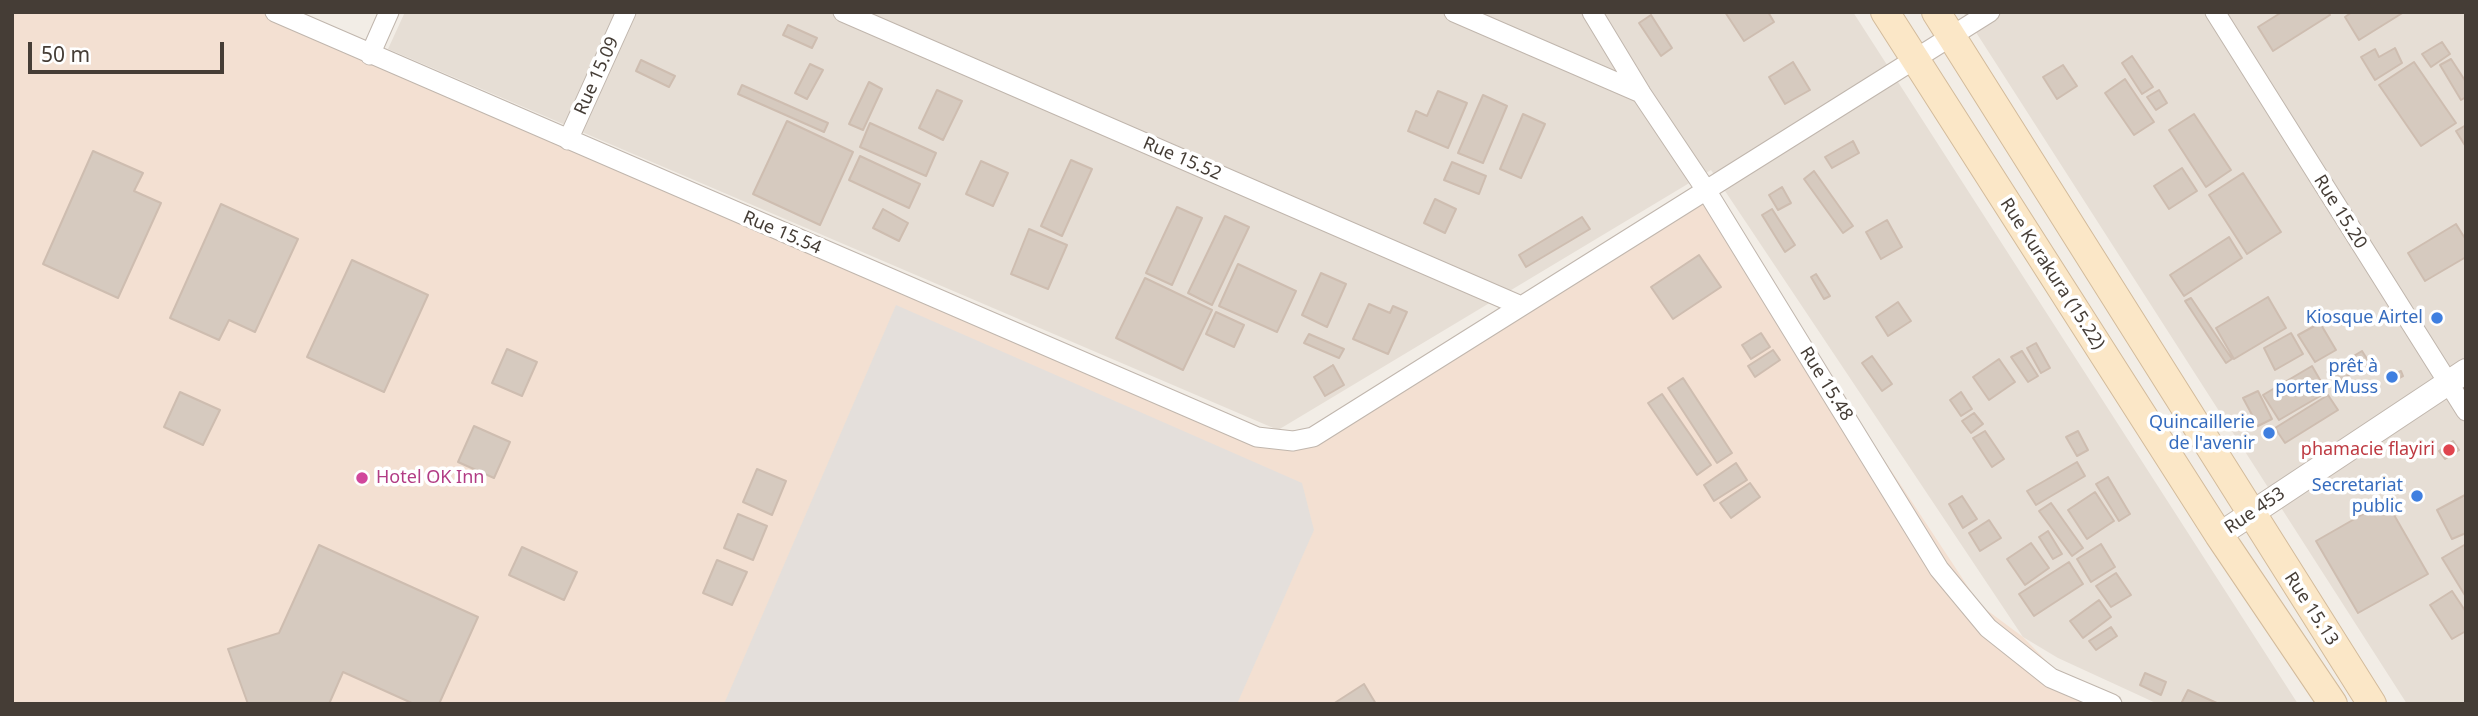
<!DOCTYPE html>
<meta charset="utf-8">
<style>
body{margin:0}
#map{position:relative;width:2478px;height:716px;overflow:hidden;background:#f2ede6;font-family:"Noto Sans",sans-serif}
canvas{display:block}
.frame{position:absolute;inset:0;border:14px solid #453d36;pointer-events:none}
.scale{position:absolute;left:28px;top:42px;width:196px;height:32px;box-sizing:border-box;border:4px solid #453d36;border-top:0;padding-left:9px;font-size:21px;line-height:24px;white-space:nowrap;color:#453d36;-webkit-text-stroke:5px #fff;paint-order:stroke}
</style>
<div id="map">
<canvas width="2478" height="716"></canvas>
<div class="frame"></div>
<div class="scale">50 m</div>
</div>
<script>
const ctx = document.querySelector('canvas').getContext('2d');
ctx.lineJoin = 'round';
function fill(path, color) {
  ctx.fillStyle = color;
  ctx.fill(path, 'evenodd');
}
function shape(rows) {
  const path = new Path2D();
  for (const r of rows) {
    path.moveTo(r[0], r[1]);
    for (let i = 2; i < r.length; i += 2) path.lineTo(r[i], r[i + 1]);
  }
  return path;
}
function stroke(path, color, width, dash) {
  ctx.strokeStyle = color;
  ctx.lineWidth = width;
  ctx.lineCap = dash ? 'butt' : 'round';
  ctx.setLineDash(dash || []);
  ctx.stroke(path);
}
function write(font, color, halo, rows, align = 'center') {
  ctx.font = font + ' "Noto Sans",sans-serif';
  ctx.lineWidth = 7;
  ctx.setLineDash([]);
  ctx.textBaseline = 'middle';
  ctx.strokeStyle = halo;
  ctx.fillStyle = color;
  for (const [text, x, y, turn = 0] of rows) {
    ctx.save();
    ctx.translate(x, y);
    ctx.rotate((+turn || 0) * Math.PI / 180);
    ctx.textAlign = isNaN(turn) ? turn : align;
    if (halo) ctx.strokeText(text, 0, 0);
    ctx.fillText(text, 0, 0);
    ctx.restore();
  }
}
fill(shape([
 [405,12,1853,12,2298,704,2158,704,2058,658,2023,637,1711,170,1278,430,388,49],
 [1963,12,2466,12,2466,704,2407,704]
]), '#e6ded5');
fill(shape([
 [12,12,275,12,1257,437,1293,441,1706,190,1980,605,2023,637,2064,679,2123,704,12,704]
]), '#f3e0d2');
fill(shape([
 [896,305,1302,483,1314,530,1237,704,724,704]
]), '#e4dfdb');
const building = shape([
 [1725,12,1768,12,1774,22,1744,41,1725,12],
 [2282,12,2328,12,2330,15,2273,51,2258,27,2282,12],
 [2352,12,2404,12,2359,40,2345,17,2352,12],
 [1651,15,1672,48,1661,56,1639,23,1651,15],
 [788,25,817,38,812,48,783,35,788,25],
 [2442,42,2450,54,2431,67,2422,54,2442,42],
 [2395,48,2402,63,2375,80,2361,57,2375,49,2379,57,2395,48],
 [2132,56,2153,87,2142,94,2122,63,2132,56],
 [2451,59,2466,82,2466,97,2461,100,2440,65,2451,59],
 [641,60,675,76,669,87,636,71,641,60],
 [1793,62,1810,90,1785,104,1769,77,1793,62],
 [2414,62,2456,123,2421,146,2379,85,2414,62],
 [810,64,823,70,807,99,795,93,810,64],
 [2063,65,2077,86,2057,99,2043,77,2063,65],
 [2125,79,2154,122,2134,135,2105,93,2125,79],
 [869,82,882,89,863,130,849,124,869,82],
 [742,85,828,123,824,132,738,94,742,85],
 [937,90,962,101,943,140,919,128,937,90],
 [2159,90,2167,103,2156,110,2147,97,2159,90],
 [1438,91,1467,103,1448,148,1408,131,1416,111,1427,116,1438,91],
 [1483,95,1507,106,1483,163,1458,153,1483,95],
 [1523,114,1545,124,1521,178,1500,169,1523,114],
 [2194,114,2231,170,2206,187,2169,130,2194,114],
 [787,121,853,152,820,225,753,194,787,121],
 [870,123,936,153,926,176,860,147,870,123],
 [2466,125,2466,147,2456,131,2466,125],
 [1853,141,1859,153,1832,168,1825,157,1853,141],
 [93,151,143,173,134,191,161,203,118,298,43,264,93,151],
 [860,156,920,184,909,208,849,180,860,156],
 [1071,160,1092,169,1062,236,1041,226,1071,160],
 [981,161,1008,173,993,206,966,194,981,161],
 [1452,162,1486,176,1479,194,1444,180,1452,162],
 [2182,168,2197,191,2169,209,2154,186,2182,168],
 [1814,171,1853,226,1843,233,1804,179,1814,171],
 [2243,173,2281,232,2247,254,2209,195,2243,173],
 [1782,187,1791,203,1778,210,1769,195,1782,187],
 [1435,199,1456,209,1445,233,1424,223,1435,199],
 [221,204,298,239,255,332,229,320,219,340,170,318,221,204],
 [1177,207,1202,218,1172,285,1146,273,1177,207],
 [883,209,908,223,899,241,873,228,883,209],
 [1772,209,1795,245,1785,252,1762,215,1772,209],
 [1225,216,1249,227,1212,305,1188,293,1225,216],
 [1582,217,1590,229,1526,267,1519,255,1582,217],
 [1887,220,1902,247,1881,259,1866,232,1887,220],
 [2456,224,2466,240,2466,257,2425,281,2408,253,2456,224],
 [1029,229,1067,245,1048,289,1011,274,1029,229],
 [2229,237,2242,258,2184,296,2170,275,2229,237],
 [1699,255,1721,287,1673,319,1651,287,1699,255],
 [352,260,428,295,384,392,307,357,352,260],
 [1238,264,1296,291,1277,332,1219,306,1238,264],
 [1321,273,1346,284,1327,327,1302,315,1321,273],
 [1816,274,1830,296,1824,299,1811,277,1816,274],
 [1145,278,1212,310,1183,370,1116,338,1145,278],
 [2268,297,2286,328,2234,359,2216,328,2268,297],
 [2191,298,2232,359,2226,363,2185,301,2191,298],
 [1898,302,1911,321,1888,336,1876,317,1898,302],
 [1369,304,1390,313,1393,306,1407,312,1388,354,1353,339,1369,304],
 [1216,312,1244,325,1234,347,1206,334,1216,312],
 [2320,323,2336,350,2315,362,2298,335,2320,323],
 [1761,333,1770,347,1751,359,1742,345,1761,333],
 [2291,333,2303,354,2275,370,2264,348,2291,333],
 [1309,334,1344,349,1339,358,1304,343,1309,334],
 [2036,343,2050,368,2041,373,2027,348,2036,343],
 [507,349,537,362,522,396,492,383,507,349],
 [1773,350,1780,360,1755,377,1748,366,1773,350],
 [2022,351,2038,376,2028,382,2011,357,2022,351],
 [2362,351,2369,362,2335,384,2327,372,2362,351],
 [1872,356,1892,384,1882,391,1862,363,1872,356],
 [1999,359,2015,382,1989,400,1973,377,1999,359],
 [1333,365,1344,385,1325,396,1314,377,1333,365],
 [2312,366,2327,392,2279,420,2263,395,2312,366],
 [2401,371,2403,376,2389,383,2386,378,2401,371],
 [1683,378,1732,453,1717,463,1668,388,1683,378],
 [2258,391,2272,419,2258,426,2243,398,2258,391],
 [180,392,220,410,203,445,164,427,180,392],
 [1961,392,1972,409,1961,416,1950,400,1961,392],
 [1662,394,1711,465,1697,475,1648,403,1662,394],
 [2328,395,2338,410,2285,443,2275,428,2328,395],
 [1974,413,1983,424,1971,433,1962,421,1974,413],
 [474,426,510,442,494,478,458,462,474,426],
 [1985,431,2004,459,1992,467,1973,438,1985,431],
 [2078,431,2088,450,2077,456,2066,437,2078,431],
 [2453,441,2459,450,2445,459,2439,451,2453,441],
 [2077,462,2085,476,2036,505,2027,491,2077,462],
 [1736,463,1747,480,1714,501,1704,485,1736,463],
 [757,469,786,481,772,515,743,502,757,469],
 [2108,477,2130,514,2119,521,2096,484,2108,477],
 [1750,483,1760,497,1731,518,1720,503,1750,483],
 [2095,492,2114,521,2087,539,2068,510,2095,492],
 [2465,495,2466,533,2452,539,2437,510,2465,495],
 [1962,496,1977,519,1963,528,1949,504,1962,496],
 [2386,501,2428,574,2358,613,2316,541,2386,501],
 [2051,503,2083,548,2072,556,2039,511,2051,503],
 [738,514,767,526,753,560,724,548,738,514],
 [1989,520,2001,538,1980,551,1969,533,1989,520],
 [2048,531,2062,554,2053,559,2039,537,2048,531],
 [2031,543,2049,568,2025,585,2007,559,2031,543],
 [2101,544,2115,567,2091,582,2077,559,2101,544],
 [2466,544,2466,597,2442,558,2466,544],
 [319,545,478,617,439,704,414,704,343,672,329,704,248,704,228,649,279,633,319,545],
 [522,547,577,572,564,600,509,575,522,547],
 [717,560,747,572,732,605,703,593,717,560],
 [2069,562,2083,584,2034,616,2019,594,2069,562],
 [2116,573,2131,595,2111,607,2096,586,2116,573],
 [2452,591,2466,612,2466,631,2452,639,2430,605,2452,591],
 [2099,600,2111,617,2083,638,2070,621,2099,600],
 [2111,627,2117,636,2096,650,2089,641,2111,627],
 [2145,673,2166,682,2161,695,2140,685,2145,673],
 [1364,684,1376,704,1333,704,1364,684],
 [2188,690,2219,704,2181,704,2188,690]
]);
fill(building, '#d6cabf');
stroke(building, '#cebdb0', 2);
const minor = shape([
 [275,12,1257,437,1293,441,1313,437,1990,12],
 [843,12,1521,306],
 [1454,12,1641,93],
 [1592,12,1641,93,1706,190,1939,569,1988,628,2051,678,2112,704],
 [2215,12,2466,411],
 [370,55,389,12],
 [568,140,626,12]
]);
const tertiary = shape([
 [2219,535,2466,371]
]);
const secondary = shape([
 [1885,12,2219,535,2333,704],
 [1936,12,2372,704]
]);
stroke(minor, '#c0b6ad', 21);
stroke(tertiary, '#c0b6ad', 26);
stroke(secondary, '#d3bb9b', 30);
stroke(minor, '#fff', 19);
stroke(tertiary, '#fff', 24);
stroke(secondary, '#fbe7c7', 28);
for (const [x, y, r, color] of [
 [2437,318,7,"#3f7fe0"],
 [2392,377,7,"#3f7fe0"],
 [2269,433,7,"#3f7fe0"],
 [2449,450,7,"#e0444e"],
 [362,478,7,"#d1479c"],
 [2417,496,7,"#3f7fe0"]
]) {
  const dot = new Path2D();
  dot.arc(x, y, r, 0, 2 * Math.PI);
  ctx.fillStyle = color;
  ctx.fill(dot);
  stroke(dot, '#fff', 2.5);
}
write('18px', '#453d36', '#fff', [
 ["Rue 15.09",597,76,-66],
 ["Rue 15.52",1182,159,23],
 ["Rue 15.20",2340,212,58],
 ["Rue 15.54",782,233,23],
 ["Rue Kurakura (15.22)",2052,274,57],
 ["Rue 15.48",1826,384,58],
 ["Rue 453",2255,511,-34],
 ["Rue 15.13",2311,609,57]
]);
write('18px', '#366cbe', '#fff', [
 ["Kiosque Airtel",2423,318],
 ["prêt à",2378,367],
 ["porter Muss",2378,388],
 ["Quincaillerie",2255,423],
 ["de l'avenir",2255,444],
 ["Secretariat",2403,486],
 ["public",2403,507]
], 'right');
write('18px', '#be3a42', '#fff', [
 ["phamacie flayiri",2435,450]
], 'right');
write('18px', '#b23c85', '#fff', [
 ["Hotel OK Inn",376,478]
], 'left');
</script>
